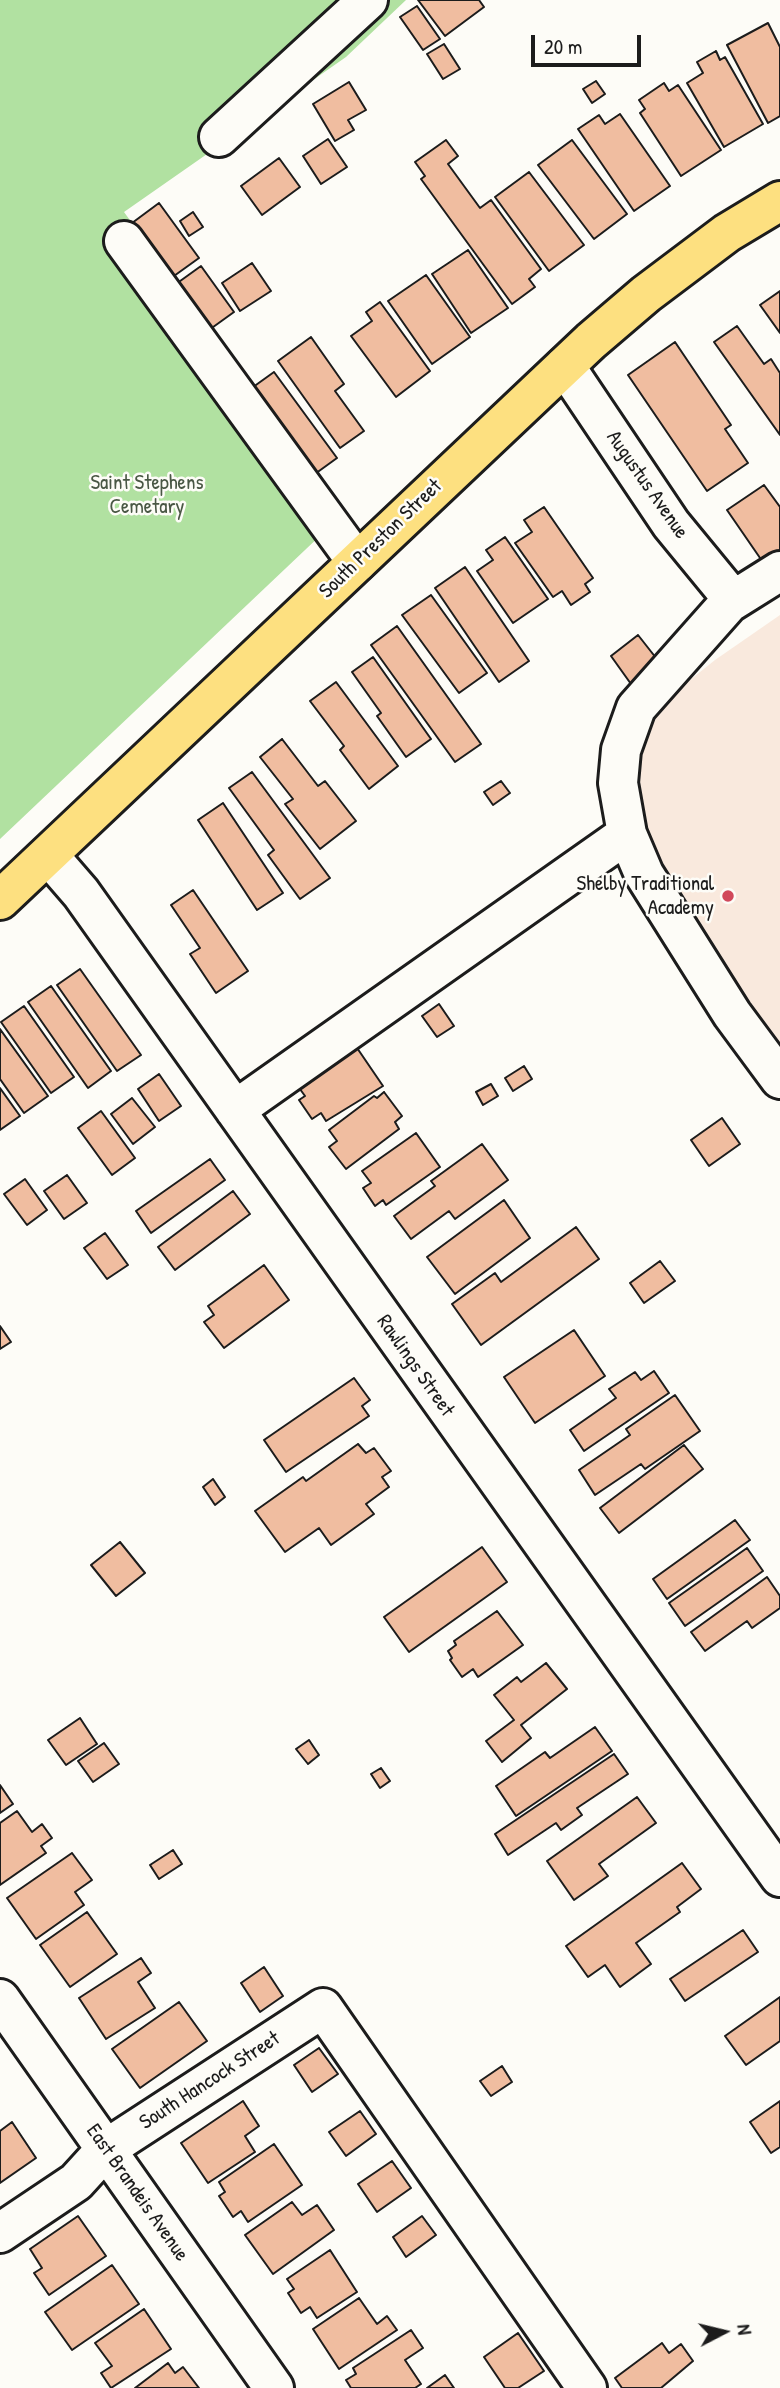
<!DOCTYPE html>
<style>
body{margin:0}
#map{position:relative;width:780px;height:2388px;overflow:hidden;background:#fdfcf7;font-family:"Patrick Hand",sans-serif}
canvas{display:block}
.north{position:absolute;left:689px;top:2297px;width:70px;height:70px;-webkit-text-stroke:5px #fdfcf7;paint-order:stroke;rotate:83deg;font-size:19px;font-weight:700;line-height:28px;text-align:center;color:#1c1c1c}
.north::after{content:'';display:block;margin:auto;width:24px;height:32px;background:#1c1c1c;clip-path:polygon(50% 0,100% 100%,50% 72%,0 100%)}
.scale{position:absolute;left:531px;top:35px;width:110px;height:32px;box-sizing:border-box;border:4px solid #1c1c1c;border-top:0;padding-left:9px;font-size:21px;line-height:24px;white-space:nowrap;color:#1c1c1c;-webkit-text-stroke:5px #fdfcf7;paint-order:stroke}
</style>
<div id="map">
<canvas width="780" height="2388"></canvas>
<div class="north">N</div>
<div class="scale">20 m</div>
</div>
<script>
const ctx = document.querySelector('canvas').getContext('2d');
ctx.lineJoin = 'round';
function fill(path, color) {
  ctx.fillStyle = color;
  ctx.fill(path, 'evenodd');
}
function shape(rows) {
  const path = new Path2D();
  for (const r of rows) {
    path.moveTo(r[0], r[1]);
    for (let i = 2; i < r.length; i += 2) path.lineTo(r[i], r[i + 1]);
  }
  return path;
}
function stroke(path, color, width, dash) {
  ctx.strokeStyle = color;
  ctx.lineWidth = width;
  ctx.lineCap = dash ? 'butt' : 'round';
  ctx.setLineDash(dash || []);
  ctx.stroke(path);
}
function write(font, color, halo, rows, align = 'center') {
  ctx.font = font + ' "Patrick Hand",sans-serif';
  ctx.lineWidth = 5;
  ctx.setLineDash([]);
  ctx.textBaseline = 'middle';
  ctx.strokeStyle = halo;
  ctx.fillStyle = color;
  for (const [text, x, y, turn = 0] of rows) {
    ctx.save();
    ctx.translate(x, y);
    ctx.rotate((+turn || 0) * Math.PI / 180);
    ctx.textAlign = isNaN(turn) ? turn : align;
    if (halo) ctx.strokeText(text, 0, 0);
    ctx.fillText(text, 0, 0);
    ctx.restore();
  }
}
fill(shape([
 [780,615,780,1064,714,970,638,822,634,793,637,761,660,704,715,660]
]), '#f9e9dd');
fill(shape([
 [0,0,406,0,346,57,124,212,343,514,0,839]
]), '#b1e1a1');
const building = shape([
 [418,0,479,0,484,7,445,36,418,0],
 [417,6,440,39,423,50,400,17,417,6],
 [768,23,780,47,780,116,768,123,727,45,768,23],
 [444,44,460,69,443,79,427,54,444,44],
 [716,51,720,60,725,57,763,124,724,147,687,83,703,73,697,62,716,51],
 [596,81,605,94,592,103,583,89,596,81],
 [349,82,366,110,348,120,354,130,335,141,313,104,349,82],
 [664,83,669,91,678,85,721,150,681,176,640,113,645,109,639,100,664,83],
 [620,114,670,186,634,211,578,129,599,115,605,124,620,114],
 [328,139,347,167,321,184,303,156,328,139],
 [446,140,458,156,448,164,480,208,491,200,541,269,529,279,535,287,512,304,421,179,425,176,415,162,446,140],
 [572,140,627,214,594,239,538,165,572,140],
 [279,158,300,187,262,215,241,186,279,158],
 [529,172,584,245,549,271,495,197,529,172],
 [159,203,199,258,167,281,128,226,159,203],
 [193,212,203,227,189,236,180,221,193,212],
 [468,250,508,308,471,333,432,274,468,250],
 [252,263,271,291,240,311,222,283,252,263],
 [201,266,234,312,209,330,176,284,201,266],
 [426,275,470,337,432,364,388,301,426,275],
 [780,291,780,333,760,305,780,291],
 [380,302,430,371,396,397,351,336,372,321,366,312,380,302],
 [737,326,764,364,771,359,780,373,780,435,714,342,737,326],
 [311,337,344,384,335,391,364,431,340,448,278,361,311,337],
 [675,342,731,425,725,429,748,463,707,491,628,375,675,342],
 [274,372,337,458,308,479,242,395,274,372],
 [764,485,780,507,780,563,769,571,727,510,764,485],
 [544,507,593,578,585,584,590,592,571,605,562,591,553,597,515,543,532,532,524,520,544,507],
 [505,537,548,599,513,623,477,571,493,560,486,550,505,537],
 [465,567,529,661,499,682,435,588,465,567],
 [431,595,487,673,459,693,402,615,431,595],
 [397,626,481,744,455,762,371,645,397,626],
 [638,635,660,663,631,684,611,656,638,635],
 [373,657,431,739,406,757,377,716,381,713,352,672,373,657],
 [336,682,398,766,369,789,340,750,344,746,310,701,336,682],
 [282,739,318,786,325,781,356,821,320,849,285,804,293,799,260,757,282,739],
 [252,772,330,878,300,899,268,855,274,850,229,788,252,772],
 [501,781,510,793,493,805,484,792,501,781],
 [223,803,283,893,257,910,198,820,223,803],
 [193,890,248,971,216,993,190,954,200,948,171,905,193,890],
 [80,969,141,1055,117,1071,57,985,80,969],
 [51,986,111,1071,88,1088,28,1002,51,986],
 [439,1004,454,1026,437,1037,422,1016,439,1004],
 [24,1006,74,1077,51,1093,1,1022,24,1006],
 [0,1029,48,1096,24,1113,0,1079,0,1029],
 [353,1042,383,1086,326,1121,321,1113,312,1119,299,1100,305,1096,297,1085,353,1042],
 [524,1066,532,1079,513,1091,505,1078,524,1066],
 [159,1074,181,1106,159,1121,138,1089,159,1074],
 [491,1084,498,1096,483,1105,476,1092,491,1084],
 [0,1088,20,1116,0,1130,0,1088],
 [384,1092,402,1116,395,1122,399,1129,346,1169,329,1147,337,1141,329,1130,374,1096,377,1098,384,1092],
 [132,1098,155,1127,133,1144,111,1114,132,1098],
 [101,1111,135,1158,112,1175,78,1128,101,1111],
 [722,1118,740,1144,709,1166,691,1140,722,1118],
 [416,1133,440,1167,386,1205,383,1200,375,1206,363,1188,371,1183,362,1171,416,1133],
 [482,1144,508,1180,455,1219,449,1211,411,1239,394,1216,435,1186,431,1181,482,1144],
 [210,1159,225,1180,151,1233,136,1211,210,1159],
 [67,1175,87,1203,64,1219,44,1191,67,1175],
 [25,1179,47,1210,27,1225,4,1194,25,1179],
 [233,1191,250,1214,175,1270,158,1247,233,1191],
 [504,1200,530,1238,455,1294,427,1257,504,1200],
 [576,1227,599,1259,481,1345,452,1304,495,1273,501,1282,576,1227],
 [105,1233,128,1265,107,1279,84,1248,105,1233],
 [660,1261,675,1281,644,1303,630,1283,660,1261],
 [264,1265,289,1300,224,1348,204,1322,214,1315,208,1306,264,1265],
 [0,1326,11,1342,0,1349,0,1326],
 [574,1330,605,1376,535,1423,504,1377,574,1330],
 [654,1371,669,1393,584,1451,570,1430,616,1398,609,1389,635,1372,641,1380,654,1371],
 [354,1378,370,1400,362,1406,369,1416,286,1472,264,1440,354,1378],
 [675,1395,700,1431,645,1469,641,1464,595,1495,579,1470,630,1435,626,1429,675,1395],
 [358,1444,366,1453,374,1448,391,1471,382,1477,389,1487,366,1504,374,1514,331,1545,319,1528,285,1552,255,1511,303,1477,306,1481,358,1444],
 [684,1445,703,1469,619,1533,600,1508,684,1445],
 [213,1479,225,1497,215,1505,203,1487,213,1479],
 [735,1520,750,1540,667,1599,653,1579,735,1520],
 [120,1542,145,1573,116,1596,91,1565,120,1542],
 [482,1547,507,1582,409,1652,384,1617,482,1547],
 [747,1548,763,1571,685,1626,669,1603,747,1548],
 [767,1577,780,1596,780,1608,752,1628,747,1621,705,1651,691,1632,767,1577],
 [497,1611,523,1645,478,1677,473,1669,462,1677,450,1660,452,1658,448,1651,456,1645,454,1641,497,1611],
 [546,1663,567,1689,521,1725,531,1738,502,1762,486,1741,514,1720,494,1695,517,1677,521,1682,546,1663],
 [80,1718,97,1744,66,1765,48,1740,80,1718],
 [595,1727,612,1751,516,1816,496,1786,545,1752,550,1758,595,1727],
 [309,1740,319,1755,308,1764,296,1749,309,1740],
 [104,1743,119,1764,93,1782,78,1761,104,1743],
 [614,1754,628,1774,577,1808,582,1815,561,1830,556,1823,508,1855,495,1834,614,1754],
 [381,1768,390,1781,380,1788,371,1774,381,1768],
 [0,1785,13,1804,0,1813,0,1785],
 [637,1797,656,1823,599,1864,608,1876,574,1900,547,1861,637,1797],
 [17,1811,32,1832,42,1824,52,1838,41,1846,46,1853,0,1885,0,1823,17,1811],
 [173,1850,182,1864,159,1879,150,1865,173,1850],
 [72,1853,92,1880,75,1892,84,1905,36,1939,7,1898,72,1853],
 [682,1863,701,1889,677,1907,680,1912,636,1943,651,1964,620,1987,605,1965,588,1977,566,1946,682,1863],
 [87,1912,117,1954,70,1987,40,1945,87,1912],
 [743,1930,758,1952,685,2001,670,1979,743,1930],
 [141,1958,151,1973,138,1982,155,2008,106,2039,79,1998,141,1958],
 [264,1967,283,1996,260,2012,241,1983,264,1967],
 [780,1997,780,2041,746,2065,725,2036,780,1997],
 [179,2002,207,2041,140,2088,112,2049,179,2002],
 [319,2048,338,2074,312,2092,294,2065,319,2048],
 [502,2066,512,2082,491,2096,480,2081,502,2066],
 [243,2101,259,2126,245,2136,255,2152,208,2183,181,2143,243,2101],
 [780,2101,780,2147,771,2153,750,2122,780,2101],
 [360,2111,376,2134,346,2156,329,2132,360,2111],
 [12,2122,36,2158,0,2183,0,2131,12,2122],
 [274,2144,302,2185,248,2222,241,2211,233,2217,219,2196,225,2192,219,2182,274,2144],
 [392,2161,411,2188,377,2212,358,2184,392,2161],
 [292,2202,302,2215,317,2205,334,2230,273,2274,245,2235,292,2202],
 [78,2216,106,2256,49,2295,34,2273,42,2268,30,2249,78,2216],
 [422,2216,436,2235,406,2257,393,2237,422,2216],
 [330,2250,357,2292,317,2318,310,2307,301,2313,288,2293,294,2289,287,2279,330,2250],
 [112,2265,139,2304,72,2350,45,2312,112,2265],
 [359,2298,377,2324,387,2316,397,2330,339,2369,313,2329,359,2298],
 [144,2309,171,2349,111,2388,101,2373,112,2366,95,2343,144,2309],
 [411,2330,423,2348,405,2360,421,2384,415,2388,351,2388,346,2380,356,2374,353,2368,411,2330],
 [518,2333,544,2371,518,2388,505,2388,484,2357,518,2333],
 [662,2343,669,2353,681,2344,693,2361,661,2388,622,2388,615,2378,662,2343],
 [168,2363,175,2373,183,2367,199,2388,135,2388,168,2363],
 [445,2375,454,2388,427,2388,445,2375]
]);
fill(building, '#f0bda0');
stroke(building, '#1c1c1c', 2);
const minor = shape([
 [219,137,368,0],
 [124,241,357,562],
 [565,366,671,524,726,591,729,603],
 [780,571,729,603,636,708,621,750,618,783,627,834,644,874,732,1014,780,1079],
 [49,856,81,893,780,1877],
 [235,1110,627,834],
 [0,1999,274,2388],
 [0,2233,76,2182,106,2149,323,2008,587,2388]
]);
const major = shape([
 [0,900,591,341,646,294,727,233,780,201]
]);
stroke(minor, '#1c1c1c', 44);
stroke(major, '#1c1c1c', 44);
stroke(minor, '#fdfcf7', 38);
stroke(major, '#fde080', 38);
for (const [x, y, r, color] of [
 [728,896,7,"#d1495b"]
]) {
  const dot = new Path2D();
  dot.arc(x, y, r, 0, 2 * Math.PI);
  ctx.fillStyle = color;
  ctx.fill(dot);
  stroke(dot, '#fdfcf7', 2.5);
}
write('21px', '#495744', '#fdfcf7', [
 ["Saint Stephens",147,483],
 ["Cemetary",147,507]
]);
write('21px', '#1c1c1c', '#fdfcf7', [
 ["Augustus Avenue",647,485,55],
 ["South Preston Street",381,539,-44],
 ["Rawlings Street",415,1366,55],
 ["South Hancock Street",210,2081,-33],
 ["East Brandeis Avenue",137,2193,55]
]);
write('21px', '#1c1c1c', '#fdfcf7', [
 ["Shelby Traditional",714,884],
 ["Academy",714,908]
], 'right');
</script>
